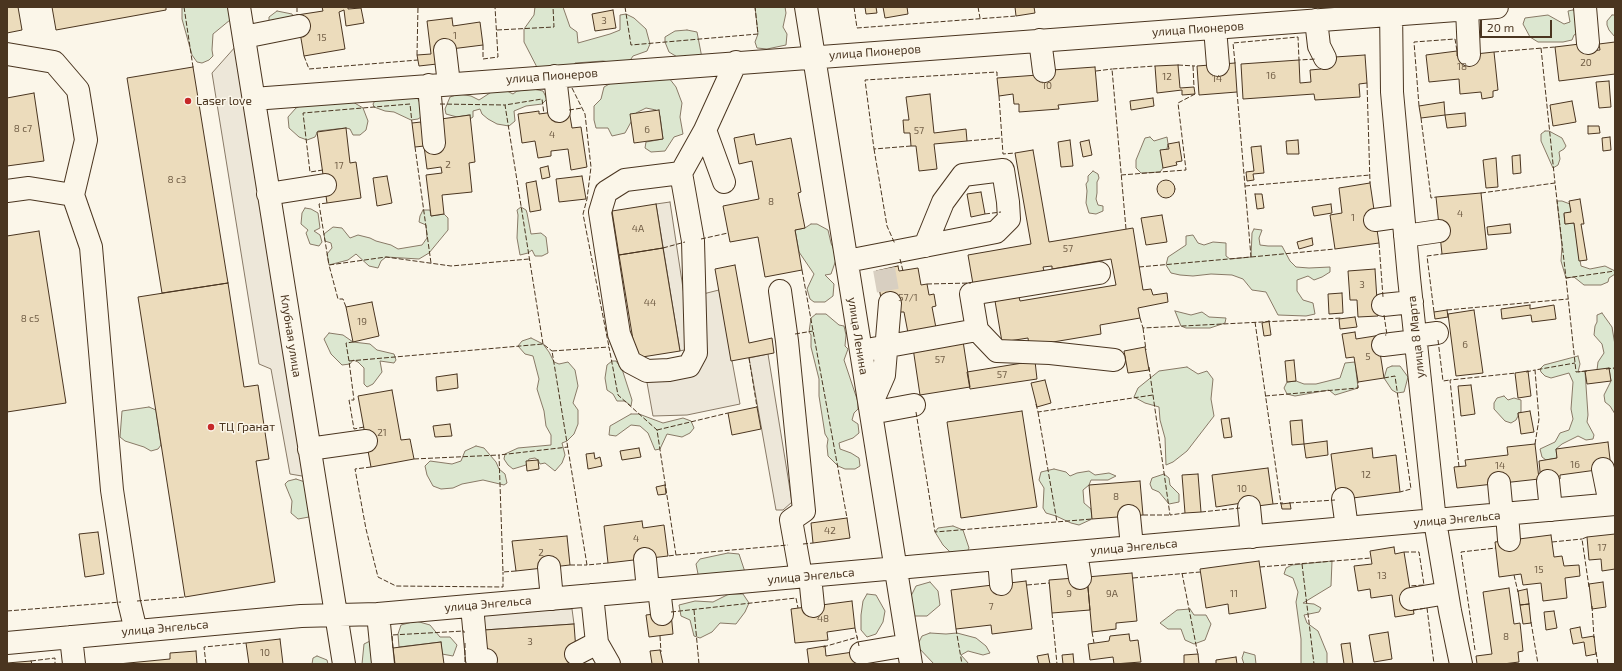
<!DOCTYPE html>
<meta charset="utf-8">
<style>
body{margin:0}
#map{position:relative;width:1622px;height:671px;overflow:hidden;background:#fbf6e9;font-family:"Exo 2",sans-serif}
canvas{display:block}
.frame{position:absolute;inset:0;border:8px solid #4a3520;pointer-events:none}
.scale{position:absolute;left:1480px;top:20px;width:72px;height:18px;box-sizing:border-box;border:2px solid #4a3520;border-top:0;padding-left:5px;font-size:12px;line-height:14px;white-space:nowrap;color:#4a3520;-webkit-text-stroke:3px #fbf6e9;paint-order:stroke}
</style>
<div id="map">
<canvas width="1622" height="671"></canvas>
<div class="frame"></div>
<div class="scale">20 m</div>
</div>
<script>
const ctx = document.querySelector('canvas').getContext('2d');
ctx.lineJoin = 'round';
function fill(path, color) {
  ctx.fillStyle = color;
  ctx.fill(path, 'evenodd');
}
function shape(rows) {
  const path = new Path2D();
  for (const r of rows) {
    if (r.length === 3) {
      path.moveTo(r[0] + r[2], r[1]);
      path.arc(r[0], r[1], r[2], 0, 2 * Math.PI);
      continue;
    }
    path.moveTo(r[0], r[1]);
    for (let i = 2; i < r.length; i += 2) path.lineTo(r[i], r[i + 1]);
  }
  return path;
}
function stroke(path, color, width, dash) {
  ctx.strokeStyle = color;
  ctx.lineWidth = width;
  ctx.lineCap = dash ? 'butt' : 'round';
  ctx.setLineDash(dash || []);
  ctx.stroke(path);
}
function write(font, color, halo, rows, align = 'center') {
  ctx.font = font + ' "Exo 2",sans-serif';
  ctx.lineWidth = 3;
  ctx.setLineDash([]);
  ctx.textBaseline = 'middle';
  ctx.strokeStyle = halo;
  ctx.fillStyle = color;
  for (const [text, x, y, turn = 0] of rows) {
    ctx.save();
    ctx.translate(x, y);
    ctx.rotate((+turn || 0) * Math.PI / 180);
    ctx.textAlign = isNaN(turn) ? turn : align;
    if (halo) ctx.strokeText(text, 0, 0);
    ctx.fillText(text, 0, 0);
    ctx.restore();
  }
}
const green = shape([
 [182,7,232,7,230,20,213,34,212,50,213,56,209,60,202,63,197,62,192,55,182,19,182,7],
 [535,7,563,7,570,27,577,32,578,43,610,34,620,30,620,15,626,14,634,18,646,29,650,44,647,51,633,56,627,65,603,61,575,63,566,75,542,77,524,42,524,29,534,15,535,7],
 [755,7,785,7,786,13,783,27,787,34,786,45,767,49,757,48,755,42,758,34,755,7],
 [1573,10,1579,13,1579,32,1574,35,1572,40,1563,42,1538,42,1530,37,1523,24,1525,18,1548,15,1564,24,1570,22,1568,11,1573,10],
 [277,11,292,14,299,26,269,27,269,17,277,11],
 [1612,15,1615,15,1615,37,1609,30,1607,25,1607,21,1612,15],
 [687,30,697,32,702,58,679,58,669,52,665,42,665,37,675,31,687,30],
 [622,77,669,78,676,87,682,103,680,117,683,134,674,137,665,151,651,152,645,148,646,142,663,139,660,116,656,110,646,108,636,113,625,133,612,136,608,128,596,128,594,120,594,106,601,99,604,87,622,77],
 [503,89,513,94,517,91,533,89,543,91,547,99,542,104,526,106,514,111,515,121,509,126,497,124,488,119,482,114,480,109,473,111,473,117,470,119,469,115,457,117,446,114,445,109,450,97,459,94,471,96,479,100,493,91,503,89],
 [415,93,421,105,424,115,418,119,411,120,394,112,385,111,374,107,373,104,376,99,415,93],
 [353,102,363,108,368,121,366,130,360,135,353,135,350,129,346,128,318,131,315,137,307,140,299,137,289,128,288,117,296,108,304,104,353,102],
 [1545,131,1549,131,1562,138,1566,146,1564,149,1559,152,1560,159,1558,165,1553,168,1541,141,1541,134,1545,131],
 [1150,137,1154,141,1167,137,1168,144,1163,168,1160,172,1141,173,1136,168,1136,160,1145,138,1150,137],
 [1093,171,1098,174,1099,178,1097,182,1097,193,1096,199,1098,205,1103,206,1103,211,1096,214,1089,213,1086,203,1087,191,1086,184,1088,181,1088,176,1093,171],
 [1557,201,1562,201,1570,204,1571,212,1564,214,1565,224,1574,223,1581,266,1590,269,1605,266,1615,271,1615,274,1609,278,1608,282,1601,285,1584,285,1574,277,1566,278,1561,261,1562,246,1557,201],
 [521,207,526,210,527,213,531,234,541,233,546,237,548,253,542,256,535,256,532,250,528,253,520,255,517,238,518,215,517,210,521,207],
 [305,208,311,209,318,213,320,228,314,231,320,235,322,242,319,246,310,244,306,233,308,230,301,224,302,213,305,208],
 [423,210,430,210,431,216,444,214,448,218,448,230,429,253,419,259,386,257,381,261,378,268,369,266,356,254,348,260,329,265,327,254,332,248,331,243,325,241,324,234,333,227,342,228,350,238,358,235,370,238,376,241,391,245,398,249,422,245,427,238,426,225,419,222,420,216,423,210],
 [811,224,817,224,828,230,831,243,837,257,831,274,825,275,834,284,833,296,825,302,814,302,810,299,807,289,814,274,799,252,795,230,805,228,811,224],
 [1254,229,1262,230,1259,238,1260,245,1268,246,1282,246,1290,261,1296,267,1309,268,1330,267,1330,272,1322,277,1314,280,1308,276,1297,280,1297,291,1303,300,1313,303,1315,314,1306,316,1278,315,1266,292,1252,290,1243,279,1232,275,1211,274,1193,276,1180,275,1171,273,1166,265,1168,257,1186,245,1186,236,1193,235,1198,243,1204,245,1213,242,1226,243,1226,256,1230,259,1251,257,1252,233,1254,229],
 [1175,311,1191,315,1202,312,1209,317,1226,318,1225,323,1210,328,1186,328,1181,326,1175,311],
 [1602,313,1612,327,1615,345,1615,414,1610,406,1605,402,1604,395,1611,381,1609,369,1597,370,1598,362,1604,353,1602,344,1594,335,1595,326,1597,322,1597,315,1602,313],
 [816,314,826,314,839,325,844,326,846,335,845,346,848,349,844,360,858,402,858,409,854,413,852,420,858,424,859,433,853,438,839,443,840,449,851,453,859,458,860,466,855,469,845,469,838,466,828,456,827,446,828,439,825,434,819,396,819,379,811,347,811,335,809,332,811,318,816,314],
 [329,333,343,335,353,342,370,344,377,350,394,354,396,360,394,363,380,361,382,372,373,384,367,387,364,384,364,368,358,362,353,360,350,364,342,365,331,354,324,339,329,333],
 [531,338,543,344,549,352,554,362,559,364,568,362,575,370,578,386,573,403,578,410,578,424,574,434,567,441,562,443,565,455,562,463,555,471,545,463,540,464,538,460,535,458,529,459,526,465,513,469,508,465,504,459,505,454,518,448,551,445,551,435,546,426,544,411,537,389,539,379,533,356,525,354,518,346,522,341,531,338],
 [1578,356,1580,364,1578,372,1585,371,1588,415,1587,422,1594,435,1593,439,1586,440,1578,436,1562,444,1556,449,1557,458,1546,460,1542,457,1540,449,1555,442,1560,433,1569,430,1573,419,1571,409,1573,382,1569,373,1551,378,1545,376,1541,372,1540,369,1544,365,1578,356],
 [612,361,616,361,622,369,632,400,631,406,625,401,617,401,613,394,607,390,605,378,607,365,612,361],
 [1355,362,1358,388,1335,395,1329,390,1295,396,1287,394,1284,388,1287,382,1296,381,1304,384,1316,384,1340,378,1345,363,1355,362],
 [1392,366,1400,366,1408,377,1404,392,1397,393,1392,390,1384,378,1387,368,1392,366],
 [1187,367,1198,374,1207,371,1213,379,1211,399,1214,416,1187,451,1173,462,1166,465,1165,438,1160,420,1159,407,1145,403,1134,397,1138,388,1159,371,1187,367],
 [1504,396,1508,400,1514,398,1521,400,1521,412,1518,413,1518,416,1516,420,1511,423,1505,421,1494,409,1494,403,1497,398,1504,396],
 [149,407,156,410,161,445,158,449,151,451,144,447,125,441,120,437,122,411,149,407],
 [631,414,639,414,663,423,683,418,691,421,694,428,690,433,682,437,667,434,660,449,655,450,648,433,640,426,631,425,616,436,609,435,610,426,631,414],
 [476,446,484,448,496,462,499,469,505,474,507,483,504,485,483,480,462,484,453,488,441,489,433,486,427,475,425,466,430,461,452,464,461,461,465,451,476,446],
 [1054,469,1066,472,1070,476,1077,473,1089,471,1095,475,1109,473,1116,476,1108,480,1091,480,1089,485,1083,490,1084,503,1091,509,1092,519,1079,525,1071,523,1056,516,1046,513,1043,508,1044,488,1039,480,1041,472,1054,469],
 [1164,474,1169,478,1170,485,1179,494,1179,502,1169,504,1159,492,1152,489,1150,484,1152,478,1164,474],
 [296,479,308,483,314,512,309,517,298,519,291,513,292,501,285,484,288,481,296,479],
 [953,526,963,530,969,548,966,554,951,553,943,545,935,532,938,528,953,526],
 [728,553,739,554,745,572,705,581,698,574,696,564,700,559,728,553],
 [1332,561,1331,586,1303,603,1314,604,1321,608,1319,612,1304,615,1307,623,1318,631,1327,653,1327,664,1301,664,1301,639,1296,602,1298,592,1293,578,1284,574,1286,568,1292,565,1332,561],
 [930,582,938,591,940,605,927,616,912,616,909,600,916,586,930,582],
 [729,594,743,594,749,603,745,612,736,624,720,623,712,632,700,638,694,636,690,620,681,616,679,605,695,601,713,602,729,594],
 [867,594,876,595,885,611,883,622,876,634,867,637,861,630,861,615,863,601,867,594],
 [1190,609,1194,615,1206,615,1211,624,1205,640,1194,644,1185,640,1181,629,1168,629,1160,623,1177,610,1190,609],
 [416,621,430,625,440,637,450,637,457,645,453,656,442,654,441,642,399,647,398,634,401,625,416,621],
 [930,633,946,634,957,633,976,638,986,646,990,653,983,655,968,651,961,655,969,664,934,664,917,646,922,636,930,633],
 [372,640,388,664,362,664,364,644,372,640],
 [1244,652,1255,655,1256,664,1244,664,1242,658,1244,652],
 [317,656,327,660,328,664,312,664,313,658,317,656]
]);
fill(green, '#dce7d0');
stroke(green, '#887966', 1);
const parking = shape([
 [244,37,314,478,290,474,271,369,259,364,212,73,244,37],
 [670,202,692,348,680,351,656,204,670,202],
 [719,290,740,404,687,415,653,416,646,377,696,369,699,295,719,290],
 [768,354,792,502,783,510,776,510,749,358,768,354],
 [572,609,574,624,484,630,484,613,572,609]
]);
fill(parking, '#ede7d9');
stroke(parking, '#887966', 1);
const building = shape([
 [7,7,18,7,22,30,7,33,7,7],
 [52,7,166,7,166,10,56,30,52,7],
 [322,7,348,7,348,9,361,8,364,23,346,26,344,10,339,12,345,49,304,56,297,15,323,11,322,7],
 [865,7,876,7,877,13,866,14,865,7],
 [883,7,907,7,908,14,885,18,883,7],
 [1015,7,1034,7,1035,13,1016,16,1015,7],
 [613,10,616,28,595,31,592,14,613,10],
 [452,18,453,26,480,22,483,45,435,51,437,64,419,66,417,55,431,54,427,21,452,18],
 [1615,42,1615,74,1559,81,1555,47,1588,43,1589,51,1600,50,1599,44,1615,42],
 [1457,51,1457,56,1494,52,1498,90,1493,91,1493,97,1482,99,1481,92,1460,94,1459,79,1429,82,1426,55,1457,51],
 [1365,55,1367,83,1359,84,1360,97,1315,100,1314,94,1243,99,1241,64,1299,60,1300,83,1311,82,1310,70,1321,69,1320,58,1365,55],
 [1235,63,1237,92,1199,95,1197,66,1235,63],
 [1178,65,1180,88,1194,87,1195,94,1182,95,1182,90,1157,93,1155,66,1178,65],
 [193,67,228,283,162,293,127,78,193,67],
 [1095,67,1098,101,1058,105,1059,109,1019,112,1019,104,1014,104,1013,94,999,96,997,78,1038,75,1038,71,1095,67],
 [1609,81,1611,107,1599,108,1596,82,1609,81],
 [34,93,44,161,7,166,7,98,34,93],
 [930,94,934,133,966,129,967,141,934,144,937,169,919,171,916,146,911,146,910,133,904,133,903,120,909,120,906,97,930,94],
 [1153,98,1154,106,1131,110,1130,101,1153,98],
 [1572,101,1576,122,1553,126,1550,105,1572,101],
 [1444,102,1445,115,1421,118,1419,106,1444,102],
 [569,110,572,128,581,127,587,167,571,170,568,149,551,151,551,156,538,158,535,141,522,143,518,114,539,111,539,114,569,110],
 [659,110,663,139,634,143,630,114,659,110],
 [1465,113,1466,126,1447,128,1445,115,1465,113],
 [470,115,475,162,469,163,472,192,442,195,444,214,431,216,426,175,442,173,441,167,427,169,424,146,415,147,412,123,421,122,424,144,441,119,470,115],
 [1588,126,1599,126,1600,133,1588,134,1588,126],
 [346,128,350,163,356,162,361,198,327,203,317,132,346,128],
 [754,134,756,145,791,138,801,192,798,193,805,228,795,230,802,270,765,277,758,237,730,242,723,206,759,199,752,161,739,164,734,138,754,134],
 [1610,137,1611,150,1603,151,1602,138,1610,137],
 [1070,140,1073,166,1061,167,1058,142,1070,140],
 [1089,140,1092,155,1083,157,1080,142,1089,140],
 [1298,140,1299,154,1287,154,1286,141,1298,140],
 [1179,142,1182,161,1176,162,1177,165,1163,168,1160,150,1169,149,1168,144,1179,142],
 [1261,146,1264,173,1253,174,1254,180,1247,181,1246,172,1254,171,1251,147,1261,146],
 [1033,150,1049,242,1133,228,1143,290,1151,289,1153,295,1167,293,1168,302,1138,308,1140,318,1100,325,1101,334,1029,346,1028,338,1002,342,995,301,1019,297,1020,301,1116,285,1111,259,1052,269,1052,266,1043,267,1044,271,973,284,968,255,1031,244,1015,153,1033,150],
 [1520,155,1521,173,1513,174,1512,156,1520,155],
 [1496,158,1498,187,1486,188,1483,160,1496,158],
 [548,166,550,177,542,179,540,168,548,166],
 [387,176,392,203,377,206,373,178,387,176],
 [582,176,586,199,559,202,556,179,582,176],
 [1166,189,9],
 [536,181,541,210,530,212,526,183,536,181],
 [1370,183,1379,243,1335,249,1330,215,1342,213,1339,188,1370,183],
 [981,192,985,214,971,217,967,194,981,192],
 [1481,193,1487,249,1442,254,1436,197,1481,193],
 [1255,194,1262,194,1264,208,1257,209,1255,194],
 [1580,199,1584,224,1581,224,1587,260,1579,261,1574,223,1565,224,1564,213,1571,212,1569,201,1580,199],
 [656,204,663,248,619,255,612,211,656,204],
 [1331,204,1332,213,1314,216,1312,207,1331,204],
 [1162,215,1167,242,1146,245,1141,218,1162,215],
 [1510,224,1511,233,1488,235,1487,227,1510,224],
 [39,231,66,403,7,412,7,236,39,231],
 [1312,238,1313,245,1299,249,1297,242,1312,238],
 [663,248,680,351,636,358,619,255,663,248],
 [735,265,749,343,772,338,774,353,731,361,715,269,735,265],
 [898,266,899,271,918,268,921,285,927,284,929,295,934,294,936,306,932,307,936,328,908,333,904,312,899,312,882,304,876,271,898,266],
 [1375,269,1378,316,1358,317,1357,300,1350,300,1348,271,1375,269],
 [228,283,244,387,258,385,269,459,256,461,275,582,185,597,138,297,228,283],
 [1342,293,1343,313,1329,314,1328,294,1342,293],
 [372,302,379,336,353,342,346,307,372,302],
 [1530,305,1530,309,1554,305,1556,319,1532,322,1531,315,1502,319,1501,309,1530,305],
 [1447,310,1448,317,1435,319,1434,312,1447,310],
 [1474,310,1483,373,1456,376,1448,314,1474,310],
 [1355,317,1357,327,1340,329,1339,319,1355,317],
 [1269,321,1271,335,1264,336,1262,323,1269,321],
 [1355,332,1356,339,1381,335,1379,346,1384,378,1358,382,1354,357,1346,358,1342,334,1355,332],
 [963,341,970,387,920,395,913,348,963,341],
 [1145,347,1149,370,1128,373,1124,351,1145,347],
 [1294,360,1296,381,1287,382,1285,361,1294,360],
 [1035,361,1037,379,970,389,967,372,1035,361],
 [1609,368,1611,381,1587,384,1585,371,1609,368],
 [1528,371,1531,396,1518,398,1515,373,1528,371],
 [457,374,458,388,437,391,436,377,457,374],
 [1045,380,1051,403,1037,407,1031,383,1045,380],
 [1471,385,1475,414,1461,416,1458,386,1471,385],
 [392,390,401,440,410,439,414,459,371,467,358,396,392,390],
 [757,407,761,429,732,435,728,413,757,407],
 [1022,411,1037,507,961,518,947,422,1022,411],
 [1530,411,1534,432,1521,434,1518,413,1530,411],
 [1229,418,1232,437,1224,438,1221,419,1229,418],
 [1302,420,1304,444,1292,445,1290,421,1302,420],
 [450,424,452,436,435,437,433,426,450,424],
 [1327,441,1328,455,1306,458,1304,444,1327,441],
 [1608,442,1611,468,1560,475,1560,479,1541,482,1539,461,1557,458,1556,449,1608,442],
 [1535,444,1539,479,1457,488,1454,467,1466,466,1465,460,1508,455,1507,447,1535,444],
 [639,448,641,457,622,460,620,451,639,448],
 [1372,448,1373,458,1396,455,1400,492,1337,500,1331,454,1372,448],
 [594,453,595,459,600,457,602,466,588,469,586,454,594,453],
 [538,460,539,469,527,471,526,461,538,460],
 [1268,468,1273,504,1242,508,1242,503,1216,507,1212,475,1268,468],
 [1198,474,1201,512,1185,513,1182,475,1198,474],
 [1140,481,1143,515,1092,519,1089,485,1140,481],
 [665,485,666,494,658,495,656,487,665,485],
 [1290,503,1291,509,1282,509,1281,504,1290,503],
 [847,518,850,538,813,543,811,523,847,518],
 [642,521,643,528,664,525,668,556,608,563,604,526,642,521],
 [98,532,104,574,85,577,79,534,98,532],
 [1615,534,1615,569,1602,571,1601,559,1589,560,1587,537,1615,534],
 [1551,535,1554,557,1562,556,1564,566,1579,565,1580,576,1565,578,1567,598,1543,601,1541,583,1523,585,1521,574,1499,577,1495,542,1551,535],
 [567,536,570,565,516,571,512,541,567,536],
 [1394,547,1395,554,1404,552,1414,614,1395,617,1392,595,1371,598,1370,589,1358,591,1354,566,1372,564,1370,551,1394,547],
 [1259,561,1266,608,1229,614,1228,604,1206,608,1200,569,1259,561],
 [1132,573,1137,621,1116,623,1116,629,1092,632,1087,577,1132,573],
 [1087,577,1090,610,1052,613,1049,580,1087,577],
 [1026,581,1032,629,992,634,991,625,956,629,951,590,1026,581],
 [1603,582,1606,607,1592,609,1589,584,1603,582],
 [1509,588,1514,624,1520,623,1523,651,1518,652,1519,662,1503,664,1477,664,1476,656,1492,654,1483,592,1509,588],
 [1527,589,1529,604,1520,605,1518,591,1527,589],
 [852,601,855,628,827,632,828,640,795,643,791,609,852,601],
 [1529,604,1531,623,1523,624,1520,605,1529,604],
 [1554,611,1557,628,1546,630,1544,612,1554,611],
 [671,612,673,634,649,637,646,615,671,612],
 [574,624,577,664,486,664,484,630,574,624],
 [1580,627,1582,638,1594,636,1596,654,1586,656,1584,642,1573,644,1570,629,1580,627],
 [1388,632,1392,659,1374,662,1369,635,1388,632],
 [1129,634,1130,641,1138,640,1141,662,1114,664,1113,657,1090,660,1088,644,1109,641,1110,636,1129,634],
 [280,639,283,664,249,664,246,643,280,639],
 [441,642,444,664,395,664,393,648,441,642],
 [1350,643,1353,664,1344,664,1341,644,1350,643],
 [825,646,826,656,860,651,862,664,809,664,807,649,825,646],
 [660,650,663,664,652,664,650,651,660,650],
 [196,651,197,664,118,664,170,659,170,653,196,651],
 [1048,654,1050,664,1039,664,1037,656,1048,654],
 [1073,654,1074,664,1063,664,1062,655,1073,654],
 [1198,654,1199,664,1184,664,1184,655,1198,654],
 [1236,657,1237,664,1216,664,1216,660,1236,657],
 [31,661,32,664,7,664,7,663,31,661]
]);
fill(building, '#ecdcbc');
stroke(building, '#4a3520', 1);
stroke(shape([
 [884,269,890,303]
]), '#d8cfc1', 22, [22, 11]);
const minor = shape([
 [239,7,344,664],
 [806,7,911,664],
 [1391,7,1392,92,1409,278,1435,521,1450,611,1461,664],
 [1585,7,1588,43],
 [1467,9,1469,55],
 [1316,20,1319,46,1325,58],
 [1215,28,1218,65],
 [244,37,299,26],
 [1040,40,1044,71],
 [445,50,449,84],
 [7,54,54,62,78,90,86,140,73,195],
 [555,76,559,111],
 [429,85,434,143],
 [253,99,1497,7],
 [681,173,625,180,606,192,600,212,619,334,630,362,647,371,669,370,689,366,696,353,693,241,681,173,705,130],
 [724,182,705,130,736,62],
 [7,191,29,188,73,195,91,247,112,490,129,602,136,631],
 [268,194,325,185],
 [1375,220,1403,216],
 [1405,236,1439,231],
 [847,261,996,232,1009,219,1008,202,1003,170,963,175,943,202,925,246],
 [780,291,787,341,804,511,791,520,801,576],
 [1383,305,1412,302],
 [977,330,997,351,1050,353,1114,360],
 [1415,336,1437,333],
 [1383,345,1416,341],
 [861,351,977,330,971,294,1099,273],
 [870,407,884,375,890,303],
 [871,413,914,405],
 [309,449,366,441],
 [1603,469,1610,504],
 [1548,481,1551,510],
 [1499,483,1502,515],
 [1343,499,1347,528],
 [1249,507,1252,537],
 [1507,514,1509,540],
 [1129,516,1132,547],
 [1076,552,1080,578],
 [645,559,648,590],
 [999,559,1001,584],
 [549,567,552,599],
 [810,576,813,606],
 [659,589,662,614],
 [592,595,597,643,609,664],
 [1411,599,1447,593],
 [472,606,477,660,486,660],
 [378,614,383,664],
 [71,637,74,664],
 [7,643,301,616,378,614,639,591,1615,504],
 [861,653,908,645],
 [576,654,597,643]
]);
stroke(minor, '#4a3520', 24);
stroke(minor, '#fbf6e9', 22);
stroke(shape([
 [184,7,193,67],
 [297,7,297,15],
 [625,7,631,45,758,34,755,7],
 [854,7,857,28,1016,16],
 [978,7,980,18],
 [497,30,554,27,553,7],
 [483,45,483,59,498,57,495,7],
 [1541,48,1555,183],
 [1494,52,1555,47],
 [417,55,418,7],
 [304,56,309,69,418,60],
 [1235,63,1233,43,1298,37,1299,60,1316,59],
 [1178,65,1195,66],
 [1193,66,1194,87],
 [1096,71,1112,69],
 [1367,83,1370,183],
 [572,88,585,114,591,167,587,199,583,214,609,347],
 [999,96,1003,154,1015,153],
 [440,104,505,105],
 [1419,106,1414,42,1455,39,1457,51],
 [569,110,582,108],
 [1421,118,1431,198,1436,197],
 [967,141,1001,138],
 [911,146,874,149,865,80,997,72,997,78],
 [415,147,431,263],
 [874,149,887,226,895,244],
 [323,170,310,172,303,113,410,104,412,123],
 [1121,175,1186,170,1178,103,1195,94],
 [1245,186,1370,175],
 [1481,193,1555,183,1566,278],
 [327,203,319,204,329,265],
 [985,214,1001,212],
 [1126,229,1112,69,1155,66],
 [701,239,728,233],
 [1379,243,1383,297],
 [663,248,685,242],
 [1251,257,1335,249],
 [900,259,903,271],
 [1139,267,1251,257,1237,92],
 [802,270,847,518],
 [927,284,971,283],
 [346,307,343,299,338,299,329,265,386,257,451,266,529,259],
 [1447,310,1568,299],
 [1434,312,1427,256,1442,254],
 [1384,315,1387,335,1385,335],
 [1140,318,1143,328,1342,318],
 [1255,322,1281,504],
 [1143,328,1146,350],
 [795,334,813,331],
 [1438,340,1443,381,1450,380],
 [543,344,505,105,542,99,544,114],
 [749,358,757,407],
 [349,361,346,343,353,342],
 [1149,367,1170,515,1185,513],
 [1606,369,1614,368,1615,372],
 [1587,371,1576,372,1566,278,1615,271],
 [1526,372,1535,370],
 [1384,378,1395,376,1411,489,1400,492],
 [1265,396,1358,388,1358,382],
 [1036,404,1038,412,1153,395],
 [916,412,935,532,1092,519],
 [1038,412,1057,522],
 [364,427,354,429,349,400,354,400,349,361,543,344,552,351],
 [657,430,728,413],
 [1535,444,1539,419,1535,370,1575,363],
 [414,459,499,455],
 [371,467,355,469,366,529,378,577,396,586,503,587,503,572],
 [1459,467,1450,380,1516,373],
 [1289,503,1335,500],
 [1273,504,1283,503],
 [1201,512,1240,508],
 [1143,515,1170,515],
 [1587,537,1582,539,1589,587],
 [1552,542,1582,539],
 [803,544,813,543],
 [1404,552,1419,552,1424,585,1409,586],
 [676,555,788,545],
 [608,563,587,565,552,351,609,347,618,395,657,430,676,555,668,556],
 [1302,564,1314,664],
 [570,565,587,565],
 [1260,567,1371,558],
 [516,571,503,572,499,455,568,447],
 [1182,573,1198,655],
 [1514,575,1518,592],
 [1133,578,1200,572],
 [1027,585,1049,583],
 [137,601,185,597],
 [1592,606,1594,638],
 [694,610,699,664],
 [1413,610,1427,608,1434,664],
 [7,611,121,602],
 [671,612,796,598,798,608],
 [1052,613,1057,664],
 [1531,622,1538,664],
 [855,628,859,646],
 [956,629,962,664],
 [1092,632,1094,643],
 [660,636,661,652],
 [465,643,465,664],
 [823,647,858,637],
 [393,648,392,635,464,631,464,633],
 [1475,650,1461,552,1496,548],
 [1596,652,1598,664],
 [31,661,55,658,55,664],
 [206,664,204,647,246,643]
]), '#4a3520', 1, [5, 2]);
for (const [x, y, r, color] of [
 [188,101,4,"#c62828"],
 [211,427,4,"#c62828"]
]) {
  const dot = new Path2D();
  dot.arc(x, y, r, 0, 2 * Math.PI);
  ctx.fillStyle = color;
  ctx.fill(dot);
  stroke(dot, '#fbf6e9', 1.5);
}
write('10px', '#725f47', null, [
 ["3",604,21],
 ["1",455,36],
 ["15",322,38],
 ["20",1586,63],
 ["18",1462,67],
 ["16",1271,76],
 ["12",1167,77],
 ["14",1217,79],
 ["10",1047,86],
 ["8 с7",23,129],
 ["6",647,130],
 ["57",919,131],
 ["4",552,135],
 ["2",448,165],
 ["17",339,166],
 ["8 с3",177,180],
 ["8",771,202],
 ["4",1460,214],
 ["1",1353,218],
 ["4А",638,229],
 ["57",1068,249],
 ["3",1362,285],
 ["57/1",908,298],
 ["44",650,303],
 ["8 с5",30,319],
 ["19",362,322],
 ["6",1465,345],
 ["5",1368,357],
 ["57",940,360],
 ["57",1002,375],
 ["21",382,433],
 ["16",1575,465],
 ["14",1500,466],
 ["12",1366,475],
 ["10",1242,489],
 ["8",1116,497],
 ["42",830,531],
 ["4",636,539],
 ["17",1602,548],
 ["2",541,553],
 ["15",1539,570],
 ["13",1382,576],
 ["9",1069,594],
 ["9А",1112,594],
 ["11",1234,594],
 ["7",991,607],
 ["48",823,619],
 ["8",1506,637],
 ["3",530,642],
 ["10",265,653]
]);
write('12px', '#4a3520', '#fbf6e9', [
 ["улица Пионеров",1198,29,-4],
 ["улица Пионеров",875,52,-4],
 ["улица Пионеров",552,76,-4],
 ["Клубная улица",291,336,81],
 ["улица Ленина",858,336,81],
 ["улица 8 Марта",1416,337,-96],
 ["улица Энгельса",1457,519,-5],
 ["улица Энгельса",1134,547,-5],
 ["улица Энгельса",811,576,-5],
 ["улица Энгельса",488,604,-5],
 ["улица Энгельса",165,628,-5]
]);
write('12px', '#4a3520', '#fbf6e9', [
 ["Laser love",196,101],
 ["ТЦ Гранат",219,427]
], 'left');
</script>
